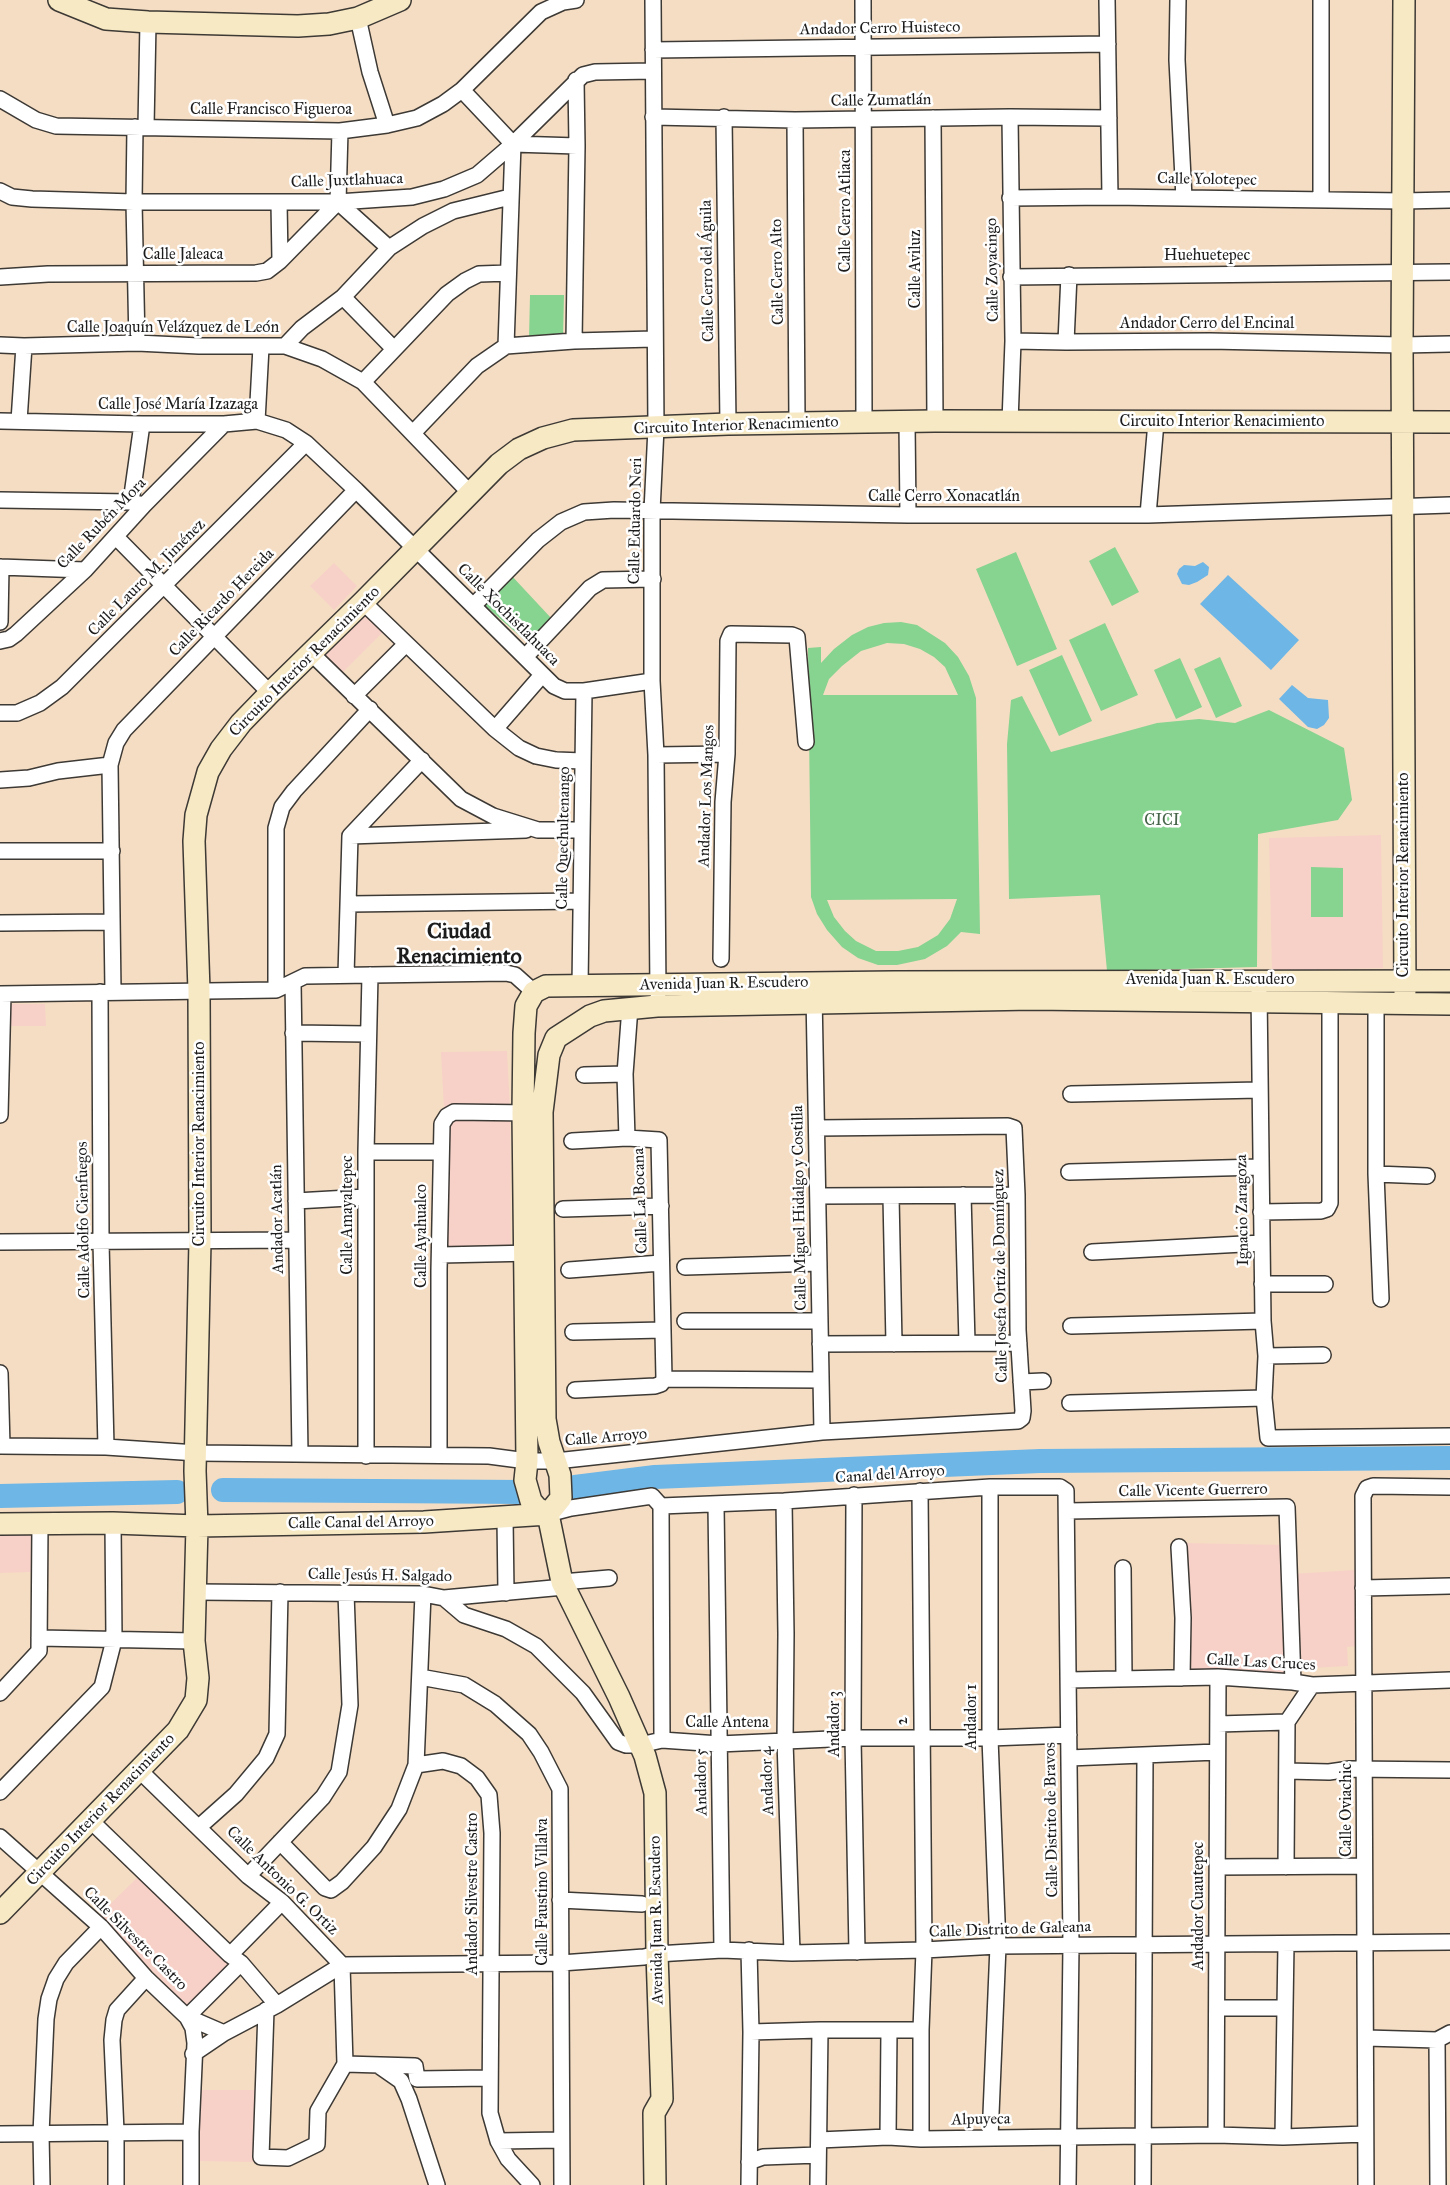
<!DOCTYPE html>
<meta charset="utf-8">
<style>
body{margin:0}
canvas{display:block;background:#f5ddc3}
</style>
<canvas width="1450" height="2185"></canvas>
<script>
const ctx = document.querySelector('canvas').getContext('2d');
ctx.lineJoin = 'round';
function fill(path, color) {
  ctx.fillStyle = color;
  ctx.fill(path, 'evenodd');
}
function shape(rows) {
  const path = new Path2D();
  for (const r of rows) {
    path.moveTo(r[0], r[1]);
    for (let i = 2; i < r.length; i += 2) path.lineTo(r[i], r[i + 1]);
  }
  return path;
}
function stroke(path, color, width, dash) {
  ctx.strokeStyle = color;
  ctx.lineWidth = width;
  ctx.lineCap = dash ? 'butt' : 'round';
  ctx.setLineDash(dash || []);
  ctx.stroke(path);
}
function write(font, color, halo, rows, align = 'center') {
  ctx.font = font + ' "IM FELL Great Primer",serif';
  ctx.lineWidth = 5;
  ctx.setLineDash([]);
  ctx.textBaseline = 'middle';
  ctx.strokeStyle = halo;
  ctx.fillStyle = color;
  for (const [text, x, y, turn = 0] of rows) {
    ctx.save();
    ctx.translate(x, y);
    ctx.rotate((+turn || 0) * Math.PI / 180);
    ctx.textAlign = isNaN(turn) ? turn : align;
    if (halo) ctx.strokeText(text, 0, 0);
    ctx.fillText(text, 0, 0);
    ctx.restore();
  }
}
fill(shape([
 [334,563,357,586,334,610,310,586],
 [365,614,384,631,341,674,323,657],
 [1381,835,1383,968,1272,971,1269,838],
 [6,1004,45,1004,46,1026,5,1026],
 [507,1051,510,1109,444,1110,441,1052],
 [480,1119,510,1119,511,1251,448,1251,449,1120],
 [31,1532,31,1572,0,1573,0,1533],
 [1182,1543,1288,1545,1290,1673,1185,1676],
 [1354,1570,1358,1646,1347,1647,1348,1666,1295,1669,1292,1574],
 [143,1872,233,1963,188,2007,98,1916],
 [197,2090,258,2090,256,2162,196,2161]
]), '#f7d1c7');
fill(shape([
 [530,295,564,295,563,339,529,339],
 [1115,547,1139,592,1112,606,1089,561],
 [1016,552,1057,649,1017,666,976,569],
 [510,574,552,619,528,643,482,603],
 [901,622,917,625,945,643,958,657,969,676,976,698,980,934,961,932,947,946,925,959,897,965,878,965,858,958,842,947,827,930,817,914,811,897,808,648,821,647,821,663,834,649,852,635,868,627,884,623],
 [887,643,904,644,920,649,934,657,945,667,958,695,823,695,829,679,842,666,861,651],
 [957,899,950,919,938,935,918,947,898,951,876,951,856,941,845,931,834,917,827,900],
 [1105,623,1138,695,1101,711,1069,640],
 [1062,655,1092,721,1059,736,1029,670],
 [1220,657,1242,706,1216,718,1194,669],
 [1180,658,1202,707,1176,719,1154,670],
 [1022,696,1051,752,1157,723,1199,719,1235,723,1269,710,1344,748,1352,800,1338,820,1258,834,1257,967,1107,971,1100,895,1009,899,1007,744,1011,700],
 [1311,867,1343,868,1343,917,1311,917]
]), '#87d390');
fill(shape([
 [1203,562,1209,567,1208,575,1197,582,1189,585,1182,584,1177,574,1179,569,1184,565,1195,566],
 [1228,575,1299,640,1271,670,1200,604],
 [1292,685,1308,698,1328,700,1329,718,1324,725,1317,729,1308,727,1279,699]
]), '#6eb6e6');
stroke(shape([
 [575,1487,655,1477,1040,1461,1450,1458],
 [223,1490,524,1492],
 [0,1496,177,1492]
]), '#6eb6e6', 24);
const street = shape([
 [653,0,656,428,652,511,652,681,656,755,658,994],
 [863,0,864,423],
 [1107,0,1110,197],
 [1178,0,1177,60,1184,198],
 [1321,0,1321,199],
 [358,18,370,72,387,125],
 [653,50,1108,44],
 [462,90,513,144,506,346],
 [0,99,36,120,56,126,340,131,387,125,417,118,443,104,462,90,541,12,563,2,576,0],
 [653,117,795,120,1010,117,1109,118],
 [724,117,728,424],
 [933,118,935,421],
 [795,120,797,423],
 [135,127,134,202,137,343],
 [146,127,148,22],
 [340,131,338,202,389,248],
 [513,144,577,146],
 [0,191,12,197,32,199,134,202,338,202,412,197,444,189,477,175,513,144,583,75,595,72,653,71],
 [1010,198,1110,197,1403,201,1450,200],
 [279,202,280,261],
 [0,277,48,274,256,273,267,271,280,261,338,202],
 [1011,277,1450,272],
 [343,297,394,349],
 [574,341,577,146,576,80],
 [1013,341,1066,342,1210,341,1402,345,1450,344],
 [1066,342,1069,275],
 [0,345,24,346,137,343,199,346,285,346,322,359,363,382,470,493],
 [285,346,302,328,343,297,389,248,423,226,453,211,510,197],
 [363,382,447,294,465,281,479,274,508,273],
 [0,421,142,424,224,424,257,421,286,430,306,443,356,490,554,686,565,691,584,691,652,681],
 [19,421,24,346],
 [257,421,261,347],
 [1010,422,1013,341,1010,117],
 [907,423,908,515],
 [413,433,477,366,506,346,574,341,654,339],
 [0,500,131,502,144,505],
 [131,502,142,424],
 [1148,515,1156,422],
 [116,537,270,693],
 [0,567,85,570],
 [363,602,495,729,519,748,536,756,556,760,583,761],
 [473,606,538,540,561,522,584,512,614,510,908,515,1148,515,1450,505],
 [0,622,1,567],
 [0,641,9,639,16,634,85,570,144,505,224,424],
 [311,653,461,799,493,816,538,830,582,830],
 [525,657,590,588,603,580,653,579],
 [354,696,406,644],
 [0,713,17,713,40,703,62,687,306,443],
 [495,729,542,675],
 [656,755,727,754],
 [0,780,29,778,58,771,110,765],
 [350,836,526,830],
 [0,851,112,851],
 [349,904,580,901],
 [0,923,112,922],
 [721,959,723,802,727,754,728,641,731,634,792,635,797,637,806,742],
 [346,975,350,836,422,760],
 [293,982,300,1454],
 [580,986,584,691],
 [276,990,276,828,282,807,294,791,370,709],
 [100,992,101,1242,106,1447],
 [113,992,110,765,116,743,124,730,356,490],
 [1259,992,1263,1321,1266,1356,1264,1398,1268,1438,1450,1436],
 [0,994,276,990,305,976,506,973,515,975,534,992],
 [814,994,822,1432],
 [1376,1004,1376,1174,1381,1299],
 [293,1033,368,1034],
 [584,1075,625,1074],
 [1071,1094,1259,1090],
 [0,1115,3,994],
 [627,1138,625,1074,630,1007],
 [572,1141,627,1138,659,1140,664,1379,661,1384,655,1386,575,1390],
 [366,1152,440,1152],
 [1069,1172,1260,1167],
 [1376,1174,1427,1176],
 [963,1195,967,1343],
 [818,1196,1017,1195],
 [891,1196,894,1344],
 [296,1201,366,1197],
 [563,1209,661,1206],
 [1261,1212,1321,1211,1327,1209,1330,1203,1330,1002],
 [0,1242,296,1240],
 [1092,1252,1262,1243],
 [440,1255,533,1253],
 [685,1267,819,1263],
 [569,1270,661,1263],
 [1262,1284,1325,1284],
 [685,1321,820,1321],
 [1071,1326,1263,1321],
 [573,1332,663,1330],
 [820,1344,1019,1343],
 [1266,1356,1323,1355],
 [0,1373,2,1446],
 [664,1379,821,1380],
 [1021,1382,1043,1381],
 [1070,1403,1264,1398],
 [0,1446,106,1447,197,1453,489,1456,527,1461,556,1461,822,1432,1018,1421,1022,1418,1023,1411,1018,1330,1017,1195,1014,1128,1008,1126,817,1128],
 [439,1455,439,1270,442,1124,447,1116,454,1112,531,1113],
 [366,1456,366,1152,370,975],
 [990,1487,990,1738,998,1946,990,2138],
 [920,1491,924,1950,921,2030,921,2139],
 [854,1495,853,1738,857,1952],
 [784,1501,786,1634,785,1741,792,1953],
 [716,1505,722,1950],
 [661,1506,662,1740],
 [1068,1511,1287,1507,1293,1682],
 [548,1514,571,1508,652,1496,661,1506,784,1501,990,1487,1060,1487,1066,1491,1071,1945,1068,2185],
 [505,1518,506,1593],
 [1179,1547,1183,1618,1182,1678],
 [1123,1568,1124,1679],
 [562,1582,609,1578],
 [1363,1588,1450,1586],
 [195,1592,423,1594,444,1598,564,1587],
 [444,1598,464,1615,506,1629,536,1646,583,1693,618,1742,626,1745,640,1745,662,1740,719,1744,853,1738,990,1738,1069,1735],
 [39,1638,194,1641],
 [420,1677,464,1685,495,1704,529,1734,541,1752,560,1789,562,2185],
 [1069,1680,1218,1677,1293,1682,1312,1685,1450,1680],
 [0,1693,39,1651,40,1524],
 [1218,1724,1287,1722],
 [1069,1758,1217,1752],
 [416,1765,443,1761,461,1766,477,1778,489,1795,492,1833,490,2113,498,2141,508,2159,532,2185],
 [139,1770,248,1876,282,1902,342,1965,345,2064,318,2111,317,2144,288,2158,261,2157,266,2010],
 [1287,1771,1329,1772,1350,1769,1450,1770],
 [0,1792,102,1687,114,1640,113,1523],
 [90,1820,230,1955,241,1963,277,2005],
 [199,1827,236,1794,266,1758,277,1734,280,1592],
 [0,1837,101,1927,146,1978,187,2017,224,2033],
 [280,1842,325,1888,331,1890,342,1882,374,1847,399,1809,416,1765,423,1594],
 [1218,1867,1364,1866],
 [1286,1867,1287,1722,1312,1685],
 [248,1876,323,1797,339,1772,350,1705,346,1593],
 [560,1900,642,1904],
 [749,1950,751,2032,749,2185],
 [230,1955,282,1902],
 [1217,2008,1284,2008],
 [751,2032,820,2030,921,2030],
 [1366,2038,1437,2040,1450,2033],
 [1437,2040,1438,2185],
 [193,2054,224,2033,277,2005,342,1965,561,1963,644,1957,657,1954,722,1950,792,1953,924,1950,998,1946,1450,1942],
 [345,2064,415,2066,417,2079,489,2078],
 [378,2065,401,2081,409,2099,437,2185],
 [0,2134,191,2132],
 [1216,2135,1218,1677],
 [888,2137,889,2030],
 [1283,2137,1286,1944],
 [819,2140,888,2137,921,2139,1216,2135,1283,2137,1365,2134],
 [498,2141,561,2140],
 [749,2162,763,2157,818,2155],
 [42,2185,41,2134,46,2019,49,1999,56,1979,66,1963,101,1927],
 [116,2185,116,2132,112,2040,114,2020,117,2010,146,1978],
 [191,2185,191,2132,195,2043,193,2028,187,2017,241,1963],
 [818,2185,820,2030],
 [1143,2185,1145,1755],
 [1366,2185,1363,1496,1367,1488,1373,1486,1450,1487]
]);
const secondary = shape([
 [59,0,106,19,148,22,298,26,329,24,358,18,400,0],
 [1404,0,1402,345,1405,992],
 [548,1514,537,1508,531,1501,525,1480,527,1461,523,1113,524,1033,526,1006,534,992,546,986,894,982,1450,981],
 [0,1524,113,1523,197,1526,424,1522,548,1514],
 [0,1913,178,1730,196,1700,198,1678,194,1641,197,1526,195,1471,200,1241,199,991,194,841,196,815,208,772,221,749,241,723,270,693,363,602,499,464,519,449,543,438,573,430,728,424,935,421,1450,422],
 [655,2185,654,2113,662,2099,657,1954,655,1793,645,1756,619,1697,562,1582,548,1514,561,1498,560,1475,549,1442,545,1419,542,1112,549,1055,556,1038,590,1016,604,1011,657,1006,1032,999,1450,1004]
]);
stroke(street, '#3d3935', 18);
stroke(secondary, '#3d3935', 24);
stroke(street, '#fff', 15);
stroke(secondary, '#f7e9c3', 21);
write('16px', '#1c1c1c', '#fff', [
 ["Andador Cerro Huisteco",880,29,-1],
 ["Calle Zumatlán",881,101,-1],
 ["Calle Francisco Figueroa",271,110],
 ["Calle Yolotepec",1207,180,1],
 ["Calle Juxtlahuaca",347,181,-2],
 ["Calle Cerro Atliaca",846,211,-90],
 ["Calle Jaleaca",183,255],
 ["Huehuetepec",1207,256],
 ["Calle Aviluz",916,269,-90],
 ["Calle Zoyacingo",993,270,-91],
 ["Calle Cerro del Águila",708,271,-91],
 ["Calle Cerro Alto",778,272,-91],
 ["Andador Cerro del Encinal",1207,324],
 ["Calle Joaquín Velázquez de León",173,328],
 ["Calle José María Izazaga",178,405],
 ["Circuito Interior Renacimiento",1222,422],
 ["Circuito Interior Renacimiento",736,426,-2],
 ["Calle Cerro Xonacatlán",944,497],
 ["Calle Eduardo Neri",636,521,-89],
 ["Calle Rubén Mora",102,524,-46],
 ["Calle Lauro M. Jiménez",147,578,-45],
 ["Calle Ricardo Hereida",222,603,-46],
 ["Calle Xochistlahuaca",508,615,45],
 ["Circuito Interior Renacimiento",305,662,-45],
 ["Andador Los Mangos",707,796,-88],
 ["Calle Quechultenango",564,838,-89],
 ["Circuito Interior Renacimiento",1404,875,-90],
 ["Avenida Juan R. Escudero",1210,980],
 ["Avenida Juan R. Escudero",724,984,-1],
 ["Circuito Interior Renacimiento",200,1144,-90],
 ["Calle La Bocana",641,1201,-92],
 ["Calle Miguel Hidalgo y Costilla",800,1208,-91],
 ["Ignacio Zaragoza",1243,1210,-91],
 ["Calle Amayaltepec",348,1215,-90],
 ["Andador Acatlán",278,1219,-91],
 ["Calle Adolfo Cienfuegos",84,1220,-91],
 ["Calle Ayahualco",422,1236,-90],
 ["Calle Josefa Ortiz de Domínguez",1001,1276,-91],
 ["Calle Arroyo",606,1438,-5],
 ["Canal del Arroyo",890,1475,-4],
 ["Calle Vicente Guerrero",1193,1491,-1],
 ["Calle Canal del Arroyo",361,1523,-1],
 ["Calle Jesús H. Salgado",380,1576,1],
 ["Calle Las Cruces",1261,1663,3],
 ["Andador 1",972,1717,-90],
 ["2",903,1721,-90],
 ["Calle Antena",727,1723],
 ["Andador 3",835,1724,-90],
 ["Andador 4",768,1781,-92],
 ["Andador 5",702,1782,-91],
 ["Circuito Interior Renacimiento",101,1810,-46],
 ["Calle Oviachic",1347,1810,-90],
 ["Calle Distrito de Bravos",1052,1820,-91],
 ["Calle Antonio G. Ortiz",282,1881,44],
 ["Calle Faustino Villalva",543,1892,-90],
 ["Andador Silvestre Castro",473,1894,-90],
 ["Andador Cuautepec",1199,1906,-90],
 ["Avenida Juan R. Escudero",657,1920,-91],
 ["Calle Distrito de Galeana",1010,1930,-2],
 ["Calle Silvestre Castro",135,1939,45],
 ["Alpuyeca",981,2120,-1]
]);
write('16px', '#47654a', '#fff', [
 ["CICI",1162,821]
]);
write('bold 22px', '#1c1c1c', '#fff', [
 ["Ciudad",459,933],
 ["Renacimiento",459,958]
]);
</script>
